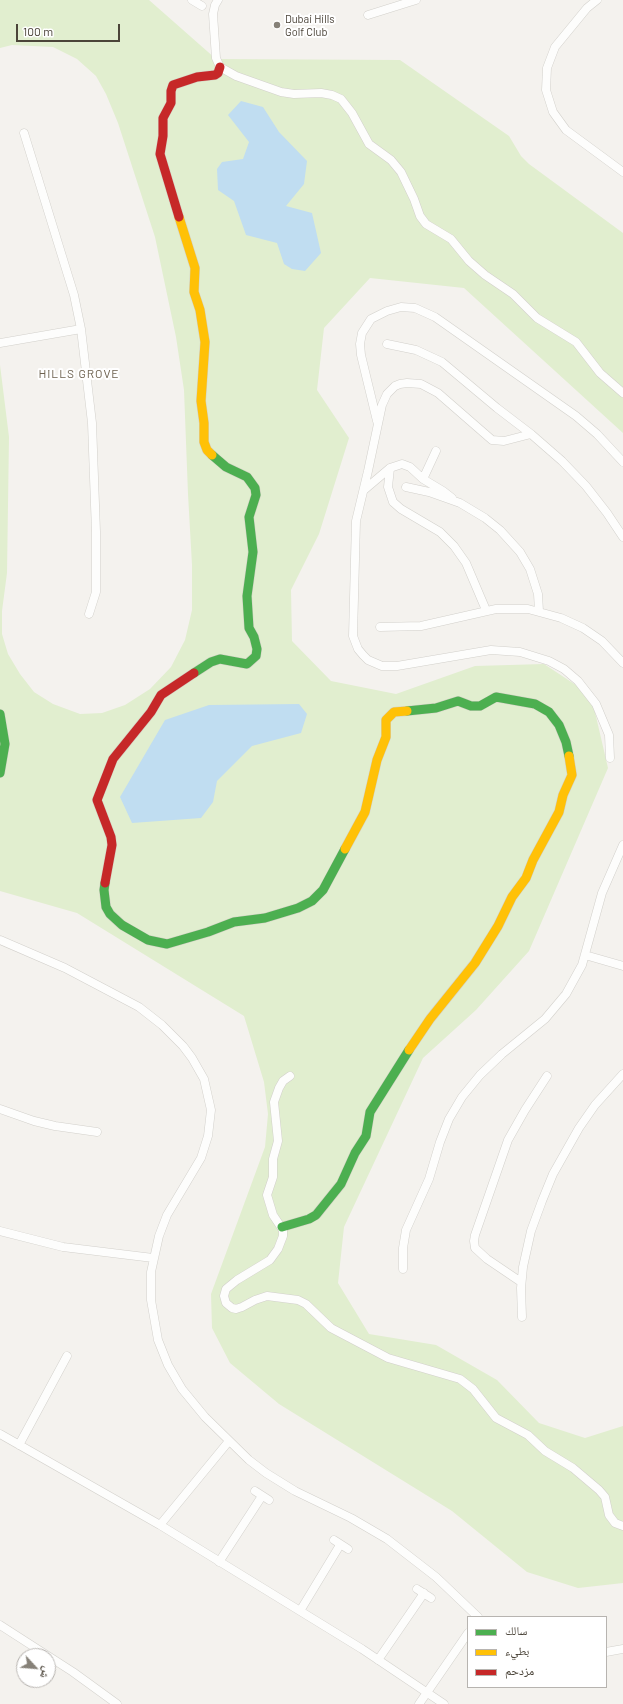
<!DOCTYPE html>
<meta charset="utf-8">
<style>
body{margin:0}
#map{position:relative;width:623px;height:1704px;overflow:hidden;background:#f4f2ee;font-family:Barlow,"Noto Naskh Arabic",sans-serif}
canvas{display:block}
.legend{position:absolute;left:467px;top:1616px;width:140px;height:72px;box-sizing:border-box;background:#fff;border:1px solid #b7b4b0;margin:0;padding:5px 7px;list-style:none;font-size:12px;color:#4b4439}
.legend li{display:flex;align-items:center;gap:8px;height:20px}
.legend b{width:20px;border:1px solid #b7b4b0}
.north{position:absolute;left:16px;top:1648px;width:40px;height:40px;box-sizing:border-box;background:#fff;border:1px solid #b7b4b0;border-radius:50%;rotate:116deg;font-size:11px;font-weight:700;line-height:16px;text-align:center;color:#4b4439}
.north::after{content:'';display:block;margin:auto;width:14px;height:18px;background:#868178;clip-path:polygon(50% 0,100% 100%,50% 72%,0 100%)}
.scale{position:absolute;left:16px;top:24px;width:104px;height:18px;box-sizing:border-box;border:2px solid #4b4439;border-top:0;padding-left:5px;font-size:12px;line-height:14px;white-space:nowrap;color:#4b4439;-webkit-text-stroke:3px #fff;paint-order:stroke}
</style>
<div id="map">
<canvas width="623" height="1704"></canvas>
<ul class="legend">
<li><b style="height:5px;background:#4caf50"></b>سالك</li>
<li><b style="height:5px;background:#ffc107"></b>بطيء</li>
<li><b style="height:5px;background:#c62828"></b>مزدحم</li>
</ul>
<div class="north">ش</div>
<div class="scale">100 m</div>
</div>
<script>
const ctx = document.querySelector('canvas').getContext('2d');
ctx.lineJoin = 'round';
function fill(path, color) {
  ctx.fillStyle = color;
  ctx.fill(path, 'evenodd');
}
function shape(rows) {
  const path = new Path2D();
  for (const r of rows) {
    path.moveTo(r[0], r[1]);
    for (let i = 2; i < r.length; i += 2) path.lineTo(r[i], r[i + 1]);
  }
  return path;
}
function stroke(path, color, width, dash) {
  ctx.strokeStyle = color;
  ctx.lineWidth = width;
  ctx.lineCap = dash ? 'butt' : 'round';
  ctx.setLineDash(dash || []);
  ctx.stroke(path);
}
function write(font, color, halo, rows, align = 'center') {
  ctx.font = font + ' Barlow,sans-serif';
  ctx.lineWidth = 4;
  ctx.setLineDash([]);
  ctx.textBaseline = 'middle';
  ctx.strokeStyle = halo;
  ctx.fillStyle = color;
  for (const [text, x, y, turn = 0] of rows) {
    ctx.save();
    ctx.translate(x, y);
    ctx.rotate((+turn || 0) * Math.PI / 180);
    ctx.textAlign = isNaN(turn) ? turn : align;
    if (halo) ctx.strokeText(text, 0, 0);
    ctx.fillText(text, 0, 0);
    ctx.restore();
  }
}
fill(shape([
 [0,0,149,0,216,59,400,60,509,136,521,156,529,164,623,233,623,433,464,288,370,278,324,328,317,390,349,438,319,534,291,590,292,641,331,681,396,694,475,666,544,664,591,695,608,768,529,951,476,1010,423,1058,344,1227,338,1283,369,1334,436,1345,497,1380,539,1423,585,1438,623,1426,623,1583,578,1588,527,1572,452,1511,279,1404,230,1363,212,1328,211,1294,265,1147,268,1114,264,1082,244,1016,77,913,0,891,0,365,9,437,7,573,2,611,2,634,8,654,20,674,34,692,53,704,80,714,102,713,125,705,150,689,171,667,185,640,192,610,192,565,188,494,184,390,176,337,155,237,118,123,106,94,96,76,77,59,53,47,12,45,0,48]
]), '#e1eecf');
fill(shape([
 [241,101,263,107,279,132,307,161,304,184,286,206,312,213,321,253,305,271,292,269,284,264,277,243,246,235,234,201,218,190,217,169,222,162,243,159,249,142,228,115],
 [299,704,307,714,301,733,252,746,217,781,213,802,201,818,132,823,120,797,165,720,209,705]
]), '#c0ddf1');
const street = shape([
 [192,0,202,6],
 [218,0,215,5,213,14,216,58,220,67,236,76,281,92,294,94,321,93,332,95,341,99,352,113,369,144,391,160,401,172,414,199,420,216,426,224,451,239,469,261,485,275,513,294,537,318,576,342,600,373,623,393],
 [597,0,587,8,555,47,547,68,546,90,553,112,566,130,623,172],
 [368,15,416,0],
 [24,133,74,295,81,329,92,423,96,532,96,592,89,614],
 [0,343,81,329],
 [387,344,416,350,442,362,497,408,531,434,562,461,586,486,607,513,623,537],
 [377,421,361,355,360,344,362,333,371,319,387,311,401,307,415,308,435,317,576,416,597,434,623,462],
 [531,434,504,441,492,440,438,393,421,384,407,383,400,384,395,386,387,394,382,405,368,471,356,521,353,636,358,649,363,655,368,660,382,666,397,666,491,650,520,652,549,661,564,669,578,681,596,704,609,735,610,758],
 [390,468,388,487,393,502,401,509,440,532,454,546,466,563,486,610],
 [423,479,436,451],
 [406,487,429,492,460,503,485,518,500,530,520,552,530,569,538,594,539,611],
 [364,490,390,468,402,464,410,467,423,479,443,491,452,498],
 [380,627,421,626,496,609,528,609,561,618,583,628,602,641,623,663],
 [0,940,65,968,139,1007,162,1025,183,1046,192,1058,204,1079,211,1110,208,1136,201,1158,167,1215,159,1236,151,1272,151,1300,158,1340,168,1365,182,1389,205,1417,249,1460,266,1473,295,1491,351,1518,387,1539,436,1577,478,1617],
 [585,955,623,966],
 [290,1076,283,1081,279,1088,274,1102,278,1141,273,1159,273,1177,267,1195,273,1215,283,1230,283,1236,278,1249,270,1260,237,1280,226,1289,224,1296,226,1303,232,1308,236,1309,242,1307,255,1300,267,1296,298,1300,306,1304,331,1328,388,1358,460,1379,473,1389,496,1418,528,1435,545,1451,573,1468,599,1490,605,1497,609,1515,615,1523,623,1526],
 [0,1109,34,1121,55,1126,97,1132],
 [0,1231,63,1247,153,1258],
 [403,1269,403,1248,406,1230,429,1179,440,1142,449,1119,462,1097,480,1075,502,1054,545,1019,566,994,582,965,602,893,623,845],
 [521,1282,487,1259,475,1248,474,1241,475,1235,508,1140,525,1110,547,1076],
 [522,1317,521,1288,523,1267,531,1231,542,1201,553,1174,579,1128,595,1105,623,1074],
 [0,1434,160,1525,362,1649,444,1704],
 [19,1445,67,1356],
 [255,1491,269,1500],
 [160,1525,229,1441],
 [334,1540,348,1549],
 [219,1562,262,1496],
 [417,1589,431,1598],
 [300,1611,340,1545],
 [0,1625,73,1672,117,1704],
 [606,1652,623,1649],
 [378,1660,424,1593],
 [419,1704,468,1633]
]);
const fast = shape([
 [194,673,211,662,220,659,247,664,256,656,257,649,254,637,249,628,247,596,253,552,249,517,256,495,255,488,247,477,226,467,212,455],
 [407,711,436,708,458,701,471,706,480,706,496,697,535,704,549,712,559,725,566,742,569,756],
 [0,714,5,744,0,773],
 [105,883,104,890,106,907,110,914,122,925,148,940,167,944,208,932,234,922,265,918,298,908,312,901,323,890,345,849],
 [282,1227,309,1219,316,1215,341,1184,355,1153,366,1136,370,1112,409,1050]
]);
const slow = shape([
 [179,217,195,268,194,292,200,310,205,342,201,401,204,423,204,442,207,450,212,455],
 [345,849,365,812,377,760,386,737,386,720,394,712,407,711],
 [409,1050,430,1019,475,963,498,926,512,897,526,878,533,860,559,812,563,795,572,775,569,756]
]);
const jam = shape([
 [179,217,160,154,163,136,163,118,171,103,171,91,173,85,197,77,215,75,218,73,220,67],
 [105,883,112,845,111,837,97,800,113,759,151,712,161,695,194,673]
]);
stroke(street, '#d2d0cb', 9);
stroke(fast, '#d3cfc5', 10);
stroke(slow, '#d3cfc5', 10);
stroke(jam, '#d3cfc5', 10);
stroke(street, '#fdfdfc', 8);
stroke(fast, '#4caf50', 9);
stroke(slow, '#ffc107', 9);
stroke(jam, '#c62828', 9);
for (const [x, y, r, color] of [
 [277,25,4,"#868178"]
]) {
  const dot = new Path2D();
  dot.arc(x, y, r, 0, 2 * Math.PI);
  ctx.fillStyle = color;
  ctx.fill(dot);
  stroke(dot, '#fff', 1.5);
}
write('11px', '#4b4439', '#fff', [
 ["Dubai Hills",285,19],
 ["Golf Club",285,32]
], 'left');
ctx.letterSpacing = '1px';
write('12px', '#6e6250', '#fff', [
 ["HILLS GROVE",79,374]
]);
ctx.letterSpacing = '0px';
</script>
